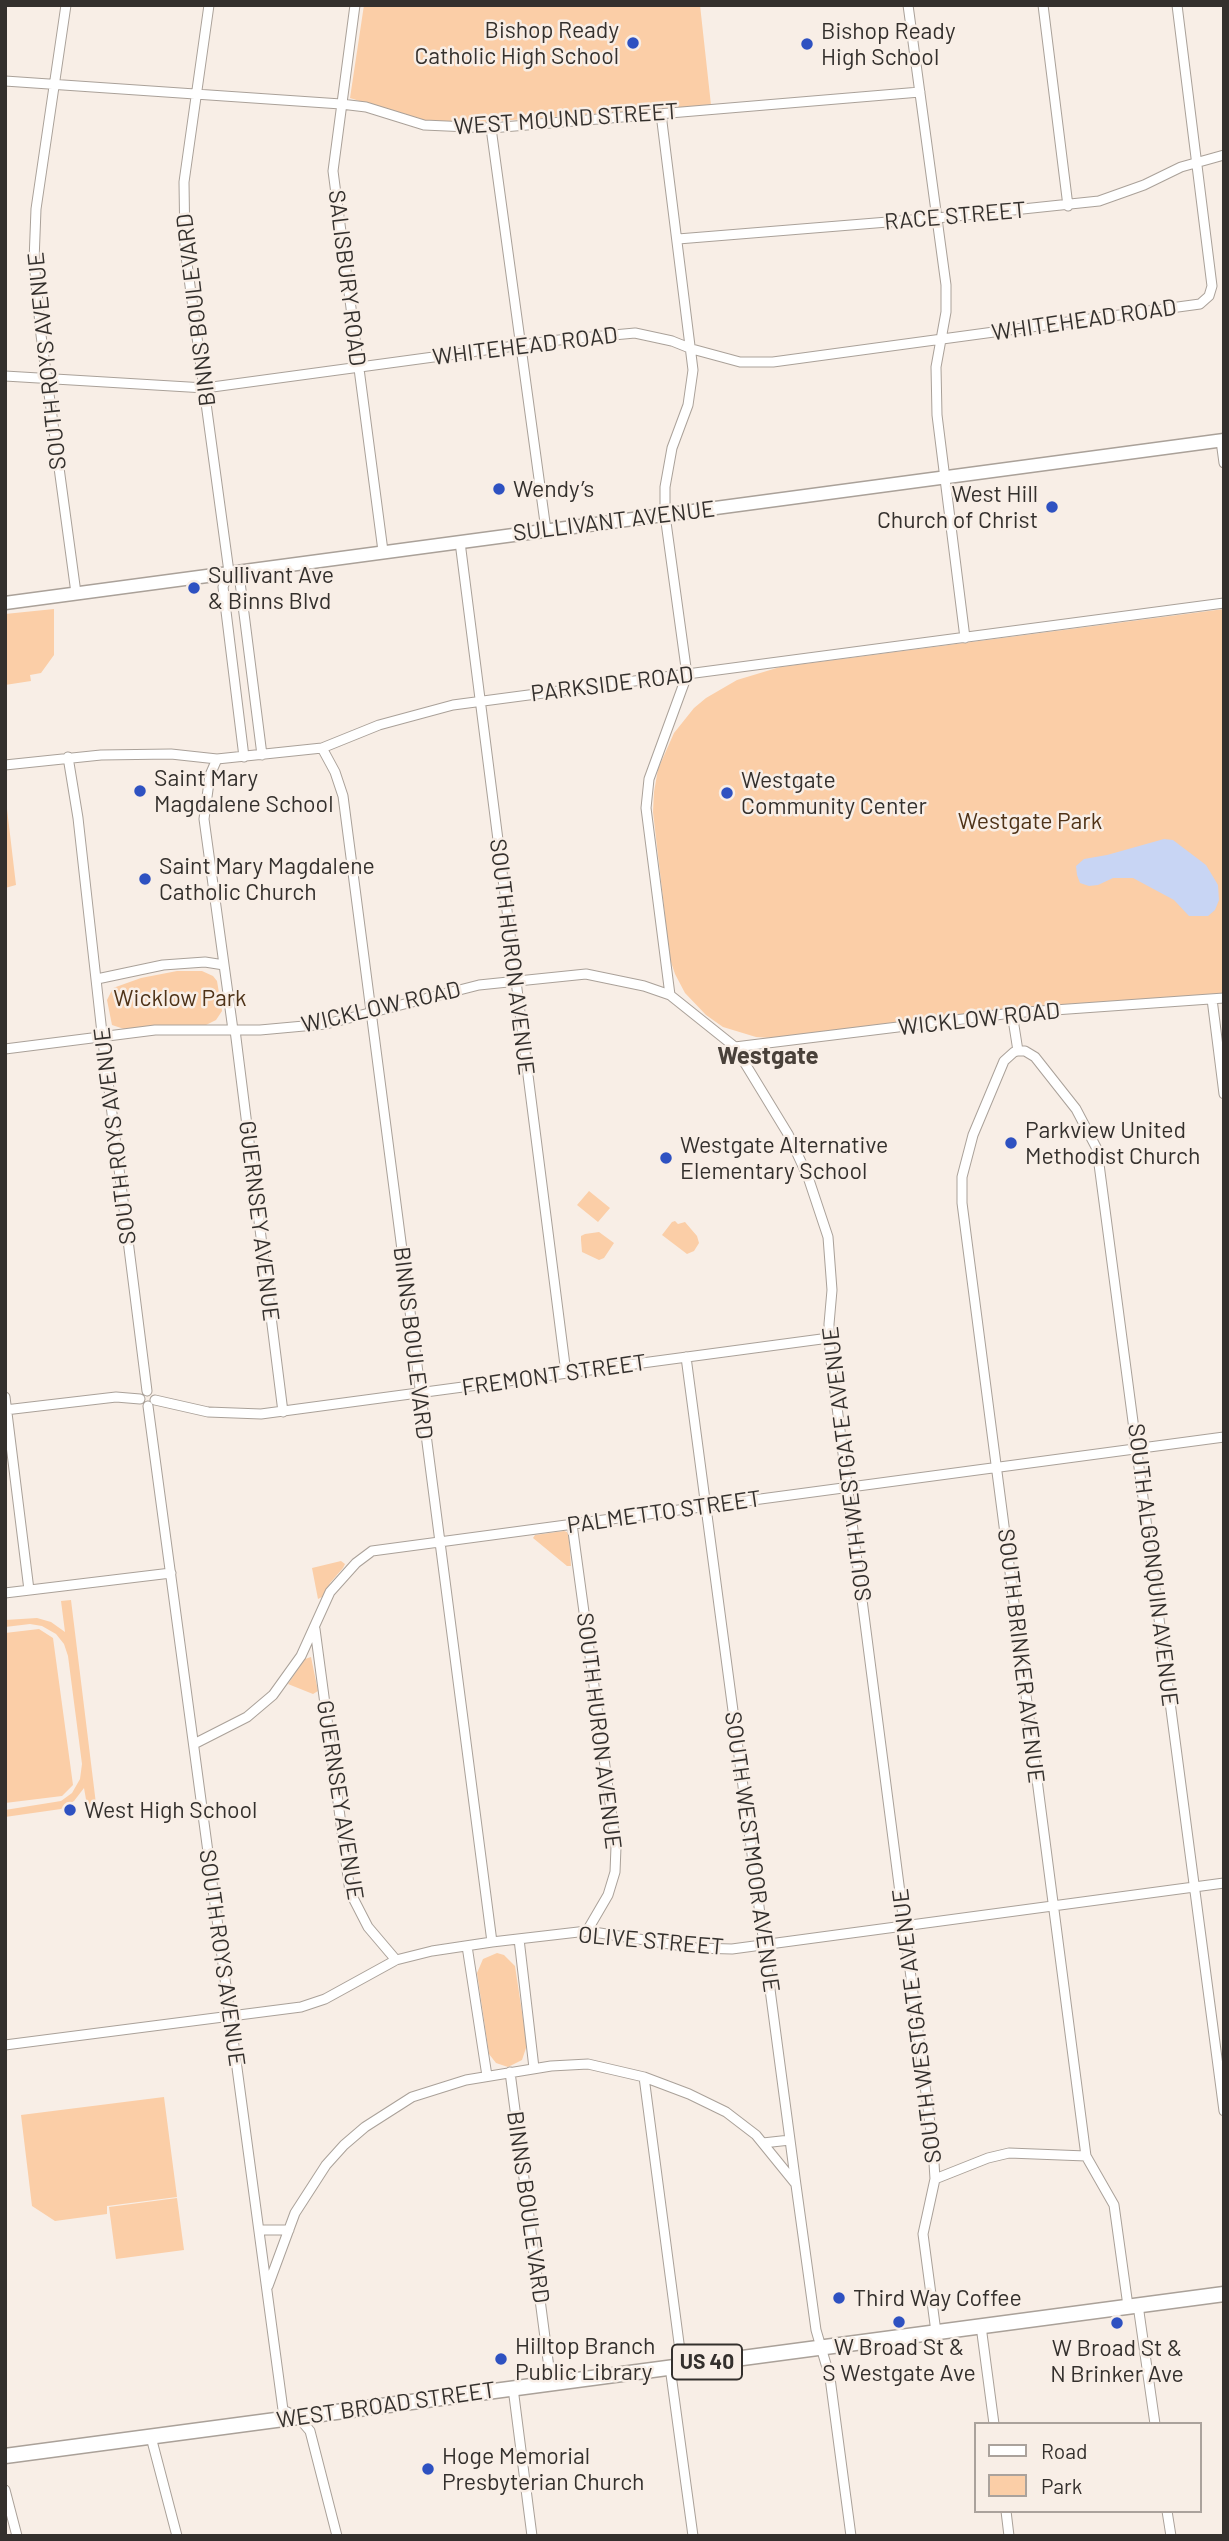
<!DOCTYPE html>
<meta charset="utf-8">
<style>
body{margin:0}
#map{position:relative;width:1229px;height:2541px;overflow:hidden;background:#f8eee6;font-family:Barlow,sans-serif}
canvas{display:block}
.frame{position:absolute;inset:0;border:7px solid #34302d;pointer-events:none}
.legend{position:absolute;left:974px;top:2422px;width:228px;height:91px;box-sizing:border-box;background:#f8eee6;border:2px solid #aaa29c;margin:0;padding:9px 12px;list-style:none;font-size:21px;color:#34302d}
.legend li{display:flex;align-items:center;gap:14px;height:35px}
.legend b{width:35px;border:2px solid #aaa29c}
</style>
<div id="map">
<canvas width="1229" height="2541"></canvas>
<div class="frame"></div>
<ul class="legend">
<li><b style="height:9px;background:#fff"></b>Road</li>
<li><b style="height:19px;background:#fbcea7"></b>Park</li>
</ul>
</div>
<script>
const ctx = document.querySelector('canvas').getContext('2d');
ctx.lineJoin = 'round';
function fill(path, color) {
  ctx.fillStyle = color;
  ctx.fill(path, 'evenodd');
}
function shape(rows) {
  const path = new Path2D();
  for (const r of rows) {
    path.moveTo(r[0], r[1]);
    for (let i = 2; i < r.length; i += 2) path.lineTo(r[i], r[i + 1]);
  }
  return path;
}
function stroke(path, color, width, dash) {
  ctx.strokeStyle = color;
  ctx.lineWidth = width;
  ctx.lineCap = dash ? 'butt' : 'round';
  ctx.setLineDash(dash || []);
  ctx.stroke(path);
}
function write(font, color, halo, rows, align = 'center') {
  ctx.font = font + ' Barlow,sans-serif';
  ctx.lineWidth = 5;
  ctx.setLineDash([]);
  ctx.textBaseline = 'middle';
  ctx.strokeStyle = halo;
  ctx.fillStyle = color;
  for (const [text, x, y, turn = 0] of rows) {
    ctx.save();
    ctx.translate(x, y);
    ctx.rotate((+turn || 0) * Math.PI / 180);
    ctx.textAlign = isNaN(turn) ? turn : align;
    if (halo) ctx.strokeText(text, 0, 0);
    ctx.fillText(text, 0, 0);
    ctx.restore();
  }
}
fill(shape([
 [364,5,700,5,711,105,472,123,431,122,404,115,350,98],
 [54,609,54,655,41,673,30,675,31,681,5,685,5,614],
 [1224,609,1224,994,1024,1007,771,1038,756,1037,723,1027,706,1015,685,993,675,974,670,959,653,812,654,792,658,769,674,733,694,708,706,698,737,680,780,667],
 [5,792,16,885,5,888],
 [177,971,202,971,213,976,217,981,222,1011,216,1020,206,1025,160,1025,124,1029,112,1025,107,1000,113,988,141,978],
 [589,1191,610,1208,598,1222,577,1205],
 [675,1221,678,1224,685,1222,697,1236,699,1243,694,1251,687,1254,662,1235,672,1222],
 [599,1232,614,1243,604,1258,599,1260,582,1252,581,1240,581,1236,585,1234],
 [564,1531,567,1532,569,1536,571,1566,567,1566,533,1538,535,1535],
 [341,1561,345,1564,343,1568,330,1583,324,1596,318,1599,312,1568],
 [71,1600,96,1804,87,1805,84,1788,74,1801,61,1809,5,1817,5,1810,61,1801,72,1793,80,1779,82,1764,68,1656,64,1644,56,1634,42,1626,30,1624,5,1627,5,1620,37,1618,51,1622,65,1632,61,1601],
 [39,1629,53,1638,73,1785,62,1796,5,1803,5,1633],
 [311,1657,318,1691,313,1694,288,1684,305,1659],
 [497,1953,504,1955,515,1966,527,2045,522,2060,508,2067,496,2063,489,2054,477,1973,483,1959],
 [164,2097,177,2197,107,2206,107,2214,55,2221,32,2206,21,2115],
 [177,2198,184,2250,116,2259,109,2207]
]), '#fbcea7');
fill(shape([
 [1164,839,1173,840,1206,865,1218,885,1219,900,1215,910,1208,916,1189,916,1174,900,1133,878,1113,878,1098,885,1089,886,1080,883,1077,875,1076,866,1084,859,1107,855]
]), '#c8d5f4');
const street = shape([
 [66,5,36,209,34,261,41,335,76,593],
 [209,5,184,182,185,249,229,572,223,587,244,757],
 [355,5,333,171,383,551],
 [908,5,946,285,946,312,936,367,937,415,965,638],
 [1043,5,1068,206],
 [5,81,341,104,366,107,424,125,491,128,920,92],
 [661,114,693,370,688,405,672,448,665,487,665,515,687,675,649,779,646,808,670,995],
 [491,128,546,530],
 [678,239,937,218,1099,201,1144,185,1181,167,1224,155],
 [5,376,205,388,559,340,635,333,672,341,692,349,740,362,773,362,1200,304,1209,296,1212,286,1177,5],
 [1221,441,1224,463],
 [460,542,566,1373],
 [229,572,240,582,262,755],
 [322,748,335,772,343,796,492,1942],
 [68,757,78,818,103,1042,147,1391],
 [217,759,210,775,204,819,233,1030],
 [5,765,101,755,171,754,217,759,322,748,379,725,453,705,1224,603],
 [97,979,163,965,205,962,224,965],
 [1212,999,1224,1094],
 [1012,1013,1018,1051],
 [235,1030,283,1412],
 [735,1047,1012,1013,1224,998],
 [5,1049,155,1030,260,1030,326,1024,479,985,586,974,644,986,670,995,735,1047,788,1134,808,1177,828,1237,832,1290,829,1324,830,1353,933,2147,935,2179,923,2234,936,2332],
 [1018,1051,1014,1052,1004,1061,973,1135,962,1177,962,1203,1086,2156,1114,2205,1128,2306],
 [1018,1051,1025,1051,1035,1057,1076,1109,1097,1149,1224,2111],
 [686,1357,796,2185,816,2330,830,2378,851,2536],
 [5,1397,29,1590],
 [155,1400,208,1412,261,1414,829,1338],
 [148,1406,283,2410,298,2417,310,2431,337,2536],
 [5,1410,116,1397,140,1399],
 [572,1524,616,1847,615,1872,608,1895,587,1931],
 [5,1593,171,1573],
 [315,1629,350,1892,368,1927,396,1960],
 [194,1744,247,1717,273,1695,301,1656,330,1592,356,1563,372,1551,1224,1437],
 [519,1939,534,2068],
 [467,1946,487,2076],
 [5,2045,301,2007,325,1999,396,1960,432,1951,492,1942,587,1931,696,1948,732,1949,1224,1883],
 [510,2072,551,2383],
 [644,2077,682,2366],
 [763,2143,790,2140],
 [935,2179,988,2158,1009,2153,1086,2156],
 [259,2230,289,2230],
 [268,2286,295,2213,326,2165,344,2145,365,2127,412,2097,466,2080,551,2066,588,2064,644,2077,689,2094,726,2112,756,2135,795,2183],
 [1138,2305,1155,2424],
 [981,2326,994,2424],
 [670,2367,693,2536],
 [513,2388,532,2536],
 [151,2437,177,2536],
 [5,2490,17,2536],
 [1006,2511,1009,2536],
 [1167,2511,1171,2536]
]);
const secondary = shape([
 [5,603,1224,440]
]);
const primary = shape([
 [5,2456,1224,2294]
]);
stroke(street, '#aaa199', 11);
stroke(secondary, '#aaa199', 15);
stroke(primary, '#aaa199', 17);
stroke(street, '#fff', 9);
stroke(secondary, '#fff', 12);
stroke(primary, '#fff', 14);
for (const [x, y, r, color] of [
 [633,43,7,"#2e51c1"],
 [807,44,7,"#2e51c1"],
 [499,489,7,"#2e51c1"],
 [1052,507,7,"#2e51c1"],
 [194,588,7,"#2e51c1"],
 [140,791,7,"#2e51c1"],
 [727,793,7,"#2e51c1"],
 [145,879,7,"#2e51c1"],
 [1011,1143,7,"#2e51c1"],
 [666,1158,7,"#2e51c1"],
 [70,1810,7,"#2e51c1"],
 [839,2298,7,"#2e51c1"],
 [899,2322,7,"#2e51c1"],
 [1117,2323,7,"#2e51c1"],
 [501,2359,7,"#2e51c1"],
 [428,2469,7,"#2e51c1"]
]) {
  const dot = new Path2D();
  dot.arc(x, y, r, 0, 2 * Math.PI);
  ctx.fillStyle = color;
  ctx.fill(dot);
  stroke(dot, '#f8eee6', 2.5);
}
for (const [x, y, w] of [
 [707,2362,70]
]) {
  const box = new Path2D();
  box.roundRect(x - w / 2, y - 17.5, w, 35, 5);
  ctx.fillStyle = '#f8eee6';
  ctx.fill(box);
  stroke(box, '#34302d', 2);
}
write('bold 21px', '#34302d', null, [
 ["US 40",707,2362]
]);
write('23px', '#34302d', '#f8eee6', [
 ["Bishop Ready",619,30,"right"],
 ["Catholic High School",619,56,"right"],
 ["Bishop Ready",821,31],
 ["High School",821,57],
 ["Wendy’s",513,489],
 ["West Hill",1038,494,"right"],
 ["Church of Christ",1038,520,"right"],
 ["Sullivant Ave",208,575],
 ["& Binns Blvd",208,601],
 ["Saint Mary",154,778],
 ["Magdalene School",154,804],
 ["Westgate",741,780],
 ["Community Center",741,806],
 ["Saint Mary Magdalene",159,866],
 ["Catholic Church",159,892],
 ["Parkview United",1025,1130],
 ["Methodist Church",1025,1156],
 ["Westgate Alternative",680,1145],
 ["Elementary School",680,1171],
 ["West High School",84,1810],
 ["Third Way Coffee",853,2298],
 ["Hilltop Branch",515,2346],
 ["Public Library",515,2372],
 ["W Broad St &",899,2347,"center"],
 ["S Westgate Ave",899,2373,"center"],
 ["W Broad St &",1117,2348,"center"],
 ["N Brinker Ave",1117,2374,"center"],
 ["Hoge Memorial",442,2456],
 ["Presbyterian Church",442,2482]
], 'left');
write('23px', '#34302d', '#f8eee6', [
 ["WEST MOUND STREET",566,119,-4],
 ["RACE STREET",955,216,-5],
 ["SALISBURY ROAD",347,278,83],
 ["BINNS BOULEVARD",196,310,-97],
 ["WHITEHEAD ROAD",1084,320,-8],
 ["WHITEHEAD ROAD",525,346,-7],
 ["SOUTH ROYS AVENUE",47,361,-96],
 ["SULLIVANT AVENUE",614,521,-7],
 ["PARKSIDE ROAD",612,684,-7],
 ["SOUTH HURON AVENUE",512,957,83],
 ["WICKLOW ROAD",381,1007,-13],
 ["WICKLOW ROAD",979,1019,-6],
 ["SOUTH ROYS AVENUE",115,1136,-97],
 ["GUERNSEY AVENUE",259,1221,83],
 ["BINNS BOULEVARD",413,1343,83],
 ["FREMONT STREET",554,1375,-8],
 ["SOUTH WESTGATE AVENUE",847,1464,-97],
 ["PALMETTO STREET",664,1512,-8],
 ["SOUTH ALGONQUIN AVENUE",1153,1565,83],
 ["SOUTH BRINKER AVENUE",1021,1656,83],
 ["SOUTH HURON AVENUE",599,1731,83],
 ["GUERNSEY AVENUE",340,1800,81],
 ["SOUTH WESTMOOR AVENUE",752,1852,82],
 ["OLIVE STREET",651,1941,5],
 ["SOUTH ROYS AVENUE",222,1958,82],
 ["SOUTH WESTGATE AVENUE",917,2026,-97],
 ["BINNS BOULEVARD",528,2207,82],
 ["WEST BROAD STREET",386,2405,-8]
]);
write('23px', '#4e3217', '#f8eee6', [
 ["Westgate Park",1030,821],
 ["Wicklow Park",180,998]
]);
write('bold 24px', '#49413a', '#f8eee6', [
 ["Westgate",768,1056]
]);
</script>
